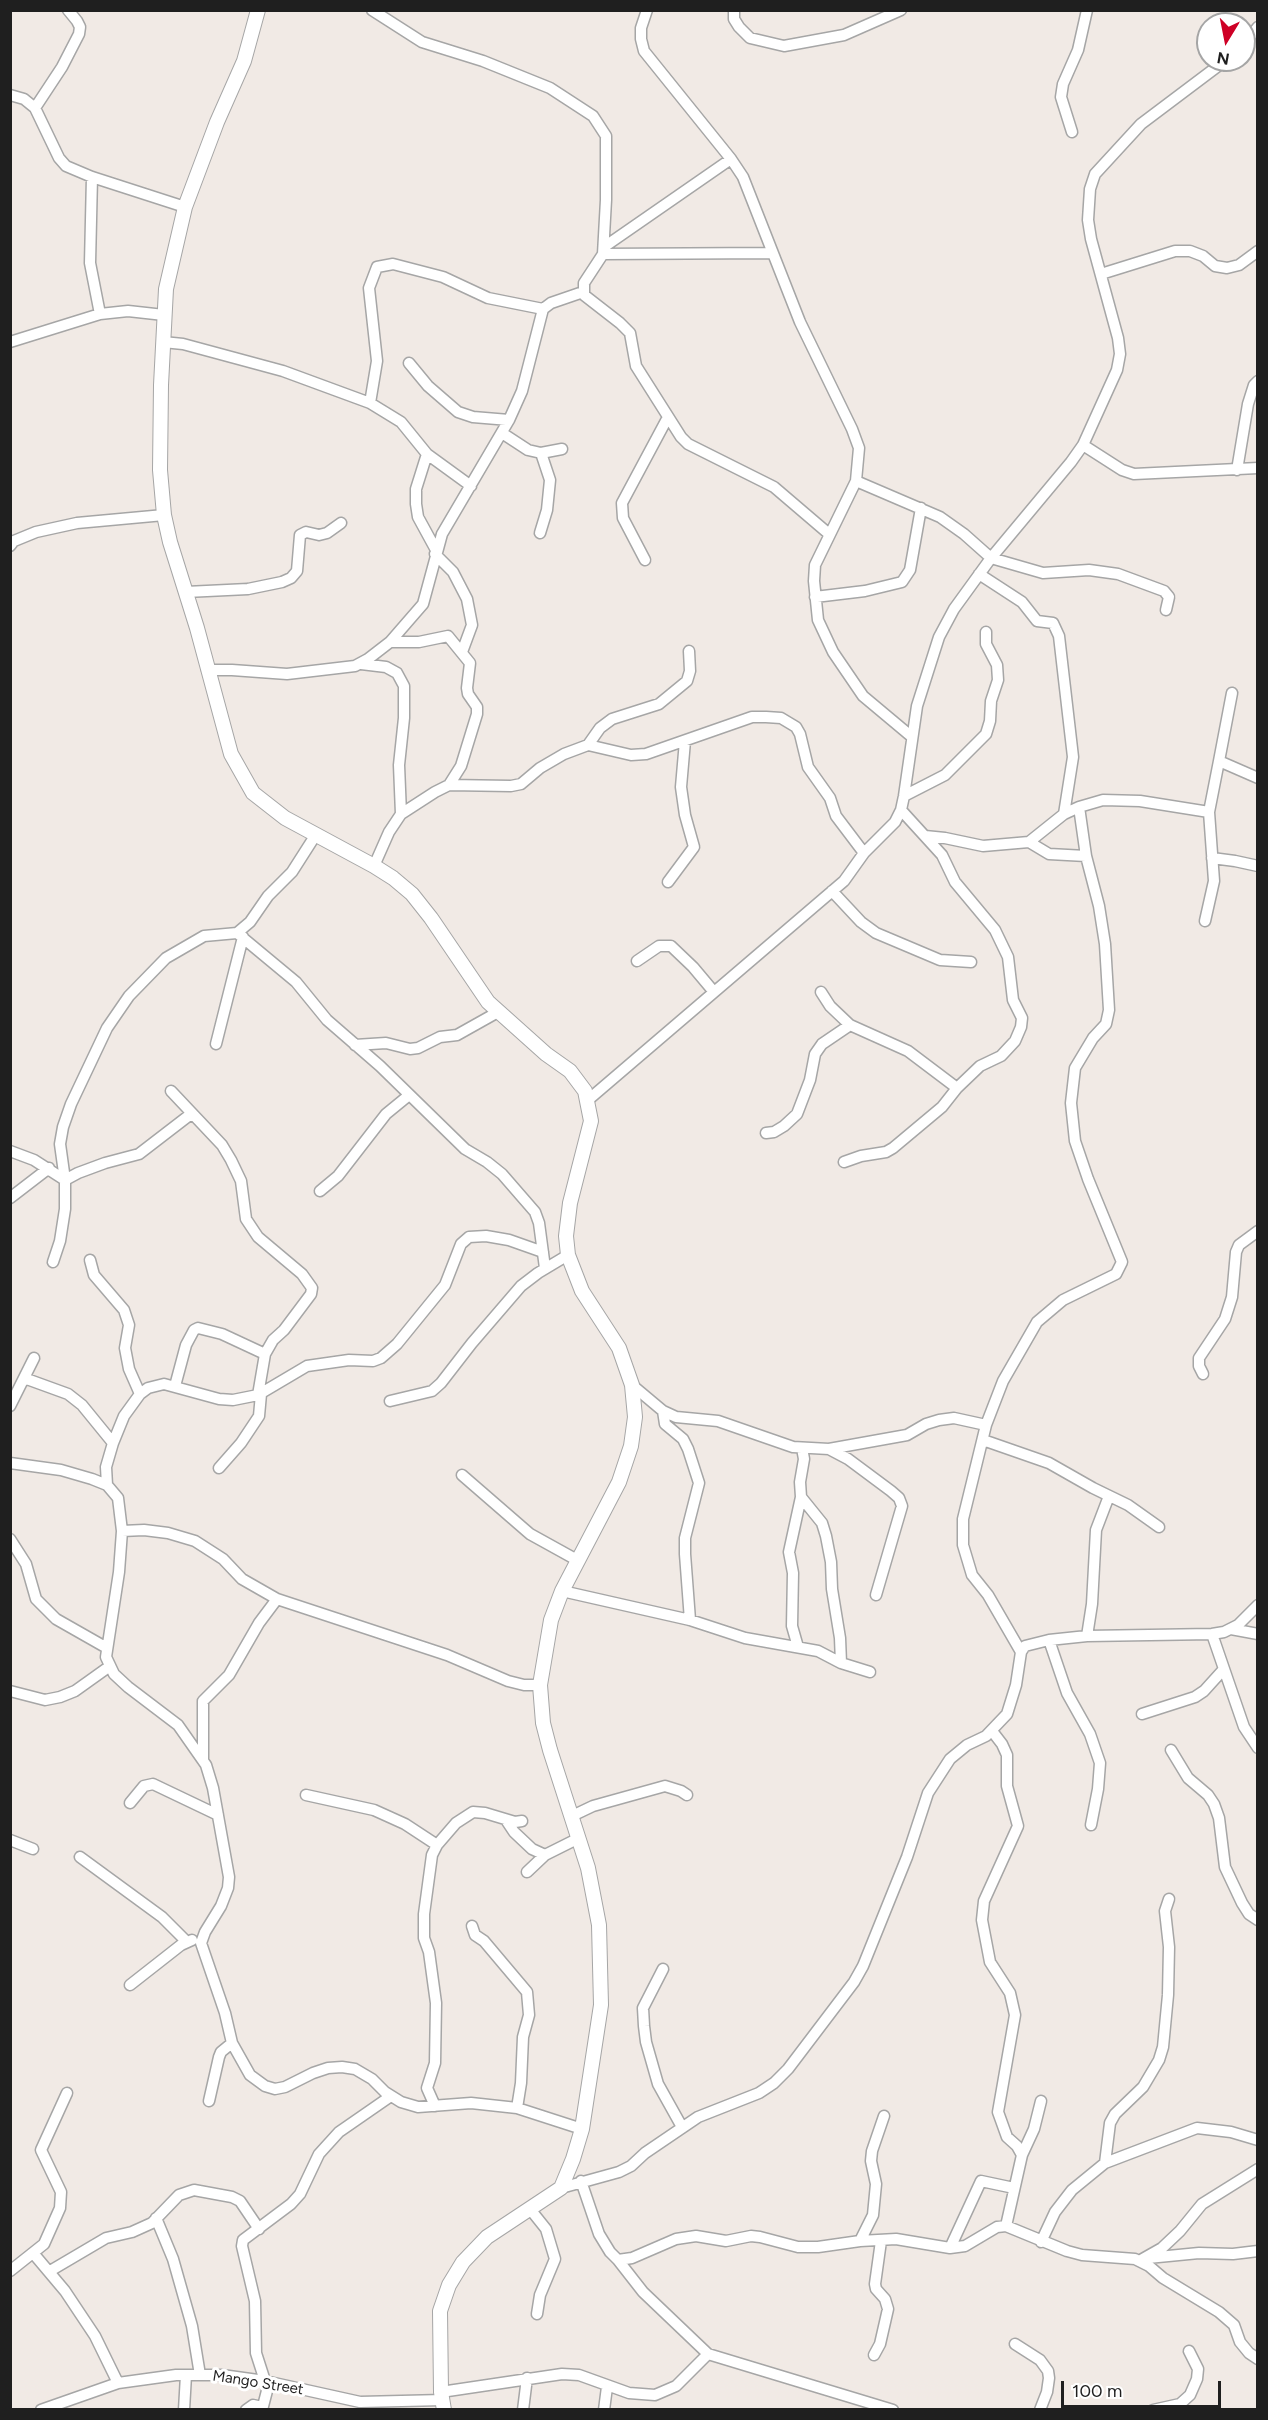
<!DOCTYPE html>
<style>
body{margin:0}
#map{position:relative;width:1268px;height:2420px;overflow:hidden;background:#f1eae5;font-family:Figtree,sans-serif}
canvas{display:block}
.frame{position:absolute;inset:0;border:12px solid #1f1f1f;pointer-events:none}
.north{position:absolute;left:1196px;top:12px;width:60px;height:60px;box-sizing:border-box;background:#fff;border:2px solid #a5a5a5;border-radius:50%;rotate:190deg;font-size:16px;font-weight:700;line-height:24px;text-align:center;color:#1f1f1f}
.north::after{content:'';display:block;margin:auto;width:21px;height:27px;background:#ce0026;clip-path:polygon(50% 0,100% 100%,50% 72%,0 100%)}
.scale{position:absolute;left:1061px;top:2381px;width:160px;height:27px;box-sizing:border-box;border:3px solid #1f1f1f;border-top:0;padding-left:8px;font-size:18px;line-height:21px;white-space:nowrap;color:#1f1f1f;-webkit-text-stroke:4px #fff;paint-order:stroke}
</style>
<div id="map">
<canvas width="1268" height="2420"></canvas>
<div class="frame"></div>
<div class="north">N</div>
<div class="scale">100 m</div>
</div>
<script>
const ctx = document.querySelector('canvas').getContext('2d');
ctx.lineJoin = 'round';
function shape(rows) {
  const path = new Path2D();
  for (const r of rows) {
    path.moveTo(r[0], r[1]);
    for (let i = 2; i < r.length; i += 2) path.lineTo(r[i], r[i + 1]);
  }
  return path;
}
function stroke(path, color, width, dash) {
  ctx.strokeStyle = color;
  ctx.lineWidth = width;
  ctx.lineCap = dash ? 'butt' : 'round';
  ctx.setLineDash(dash || []);
  ctx.stroke(path);
}
function write(font, color, halo, rows, align = 'center') {
  ctx.font = font + ' Figtree,sans-serif';
  ctx.lineWidth = 6;
  ctx.setLineDash([]);
  ctx.textBaseline = 'middle';
  ctx.strokeStyle = halo;
  ctx.fillStyle = color;
  for (const [text, x, y, turn = 0] of rows) {
    ctx.save();
    ctx.translate(x, y);
    ctx.rotate((+turn || 0) * Math.PI / 180);
    ctx.textAlign = isNaN(turn) ? turn : align;
    if (halo) ctx.strokeText(text, 0, 0);
    ctx.fillText(text, 0, 0);
    ctx.restore();
  }
}
const minor = shape([
 [372,10,422,42,483,61,550,88,593,116,606,136,606,200,603,254,584,283,584,295,620,323,630,333,636,366,681,437,688,444,774,487,829,534],
 [647,10,641,28,641,39,644,51,731,159,743,177,800,322,852,429,859,448,856,481,815,565,814,581,818,620,833,652,863,696,912,737],
 [734,10,734,19,739,27,750,38,784,46,844,35,901,10],
 [1244,44,1258,27],
 [10,95,24,99,35,108,59,158,66,166,92,177,185,207],
 [35,108,62,67,79,34,80,27,77,21,68,10],
 [1072,132,1061,97,1063,84,1078,50,1087,10],
 [92,177,90,263,100,314],
 [604,247,731,159],
 [603,254,772,253],
 [1101,274,1175,251,1190,251,1203,256,1215,266,1227,268,1239,265,1258,251],
 [10,342,100,314,128,311,164,315],
 [163,342,183,344,283,371,370,403,401,422,427,454,471,486],
 [409,363,428,386,458,412,473,417,509,420],
 [370,403,377,361,369,288,377,267,393,264,443,277,488,298,543,309],
 [502,433,528,450,541,453,562,449],
 [1083,445,1122,470,1134,474,1258,468],
 [427,454,416,489,416,504,418,517,436,550],
 [1237,470,1248,404,1254,385,1258,381],
 [856,481,940,517,964,534,991,558,1043,573,1089,570,1118,574,1164,591,1169,597,1166,610],
 [540,533,547,510,550,480,541,453],
 [10,546,14,541,36,532,77,523,164,515],
 [435,554,453,572,467,599,472,625,462,652],
 [645,560,623,518,622,503,668,417],
 [979,574,1022,602,1037,621,1053,623,1059,636,1073,757,1064,814],
 [186,592,248,589,282,582,291,578,297,571,300,535,306,532,319,535,327,533,341,523],
 [815,597,865,591,902,582,910,570,921,508],
 [390,642,419,642,448,636,470,663,467,688,468,694,477,707,477,714,461,766,449,785],
 [361,664,386,667,397,673,404,686,404,718,399,765,401,814],
 [207,670,232,670,287,674,355,666,368,659,390,642,423,604,442,534,509,420,522,391,543,309,551,303,583,292],
 [588,745,600,728,612,719,659,704,687,681,690,671,689,651],
 [1219,761,1232,693],
 [904,796,945,775,986,734,990,721,991,701,998,680,997,665,986,644,986,632],
 [925,836,945,838,983,846,1029,842,1064,814,1079,807,1103,800,1140,801,1209,812],
 [1029,842,1049,854,1086,856],
 [1212,858,1235,861,1258,866],
 [374,866,389,832,401,814,435,792,449,785,511,786,521,784,540,768,564,754,588,745,631,755,646,754,752,717,766,717,781,718,796,727,800,734,808,767,830,798,836,816,864,853],
 [668,882,694,847,685,815,681,787,685,741],
 [832,891,861,922,876,933,940,960,971,962],
 [1205,921,1214,881,1209,812,1219,761,1258,778],
 [237,933,296,982,327,1020,380,1066,465,1149,487,1162,502,1174,535,1212,539,1223,545,1268],
 [637,961,659,946,671,946,693,967,714,992],
 [821,992,830,1006,850,1025,908,1051,957,1088],
 [216,1044,243,937],
 [355,1045,386,1043,410,1049,418,1048,440,1037,457,1035,498,1012],
 [588,1100,844,881,864,853,895,822,901,810,904,796,917,706,939,637,954,609,991,558,1071,462,1083,445,1117,370,1120,354,1118,338,1091,239,1088,220,1090,189,1095,174,1141,124,1226,60],
 [766,1133,774,1132,784,1126,797,1114,810,1080,815,1054,822,1044,850,1025],
 [10,1151,34,1160,65,1180,78,1173,105,1163,139,1154,191,1114],
 [844,1162,861,1156,886,1152,893,1148,942,1107,957,1088,980,1066,1001,1056,1015,1041,1021,1027,1022,1018,1013,1000,1008,957,995,930,955,882,942,855,901,810],
 [320,1191,338,1176,386,1114,408,1096],
 [10,1198,49,1168],
 [90,1260,94,1275,124,1310,129,1325,125,1348,129,1369,140,1394],
 [53,1262,60,1241,65,1209,65,1180,60,1144,63,1127,71,1104,107,1028,129,996,166,958,204,936,237,933,250,922,268,896,292,872,315,836],
 [1203,1374,1199,1366,1199,1358,1225,1319,1232,1297,1236,1252,1239,1245,1258,1231],
 [24,1378,68,1394,82,1405,113,1443],
 [632,1385,663,1411,676,1417,718,1421,793,1447,829,1449,848,1459,891,1491,899,1498,902,1506,876,1595],
 [175,1386,186,1345,194,1330,198,1328,222,1334,265,1354],
 [258,1395,307,1366,349,1360,373,1361,381,1358,397,1344,445,1285,461,1244,469,1237,486,1236,509,1240,543,1252],
 [390,1401,432,1391,441,1383,472,1343,521,1286,538,1273,568,1255],
 [10,1406,34,1358],
 [663,1411,665,1424,683,1439,688,1449,699,1483,685,1538,685,1554,690,1620],
 [983,1440,1049,1463,1093,1488,1128,1505,1159,1527],
 [802,1448,804,1459,800,1482,801,1497,822,1523,826,1536,831,1562,832,1589,840,1638,841,1663],
 [829,1449,907,1435,926,1424,939,1420,954,1418,986,1425],
 [10,1463,61,1470,92,1479,107,1485,118,1498,122,1531,119,1572,106,1657,114,1674,128,1687,178,1725,206,1765,213,1788,229,1877,228,1888,221,1906,205,1932,201,1943,225,2013,232,2043,250,2075,265,2086,275,2089,285,2087,313,2073,328,2068,342,2067,355,2069,372,2079,385,2092,401,2102,418,2107,471,2103,517,2108,582,2129],
 [219,1468,241,1443,259,1416,261,1394],
 [462,1475,530,1534,577,1560],
 [107,1485,106,1467,113,1443,124,1416,140,1394,148,1388,164,1384,219,1399,233,1400,258,1395,265,1354,273,1340,284,1330,311,1294,312,1288,302,1274,258,1237,246,1219,241,1181,231,1160,222,1145,171,1091],
 [122,1531,144,1530,168,1533,195,1541,223,1559,242,1579,277,1599,447,1655,508,1681,524,1685,540,1685],
 [10,1539,26,1564,36,1599,56,1619,107,1648],
 [562,1591,690,1620,745,1638,818,1651,841,1663,870,1672],
 [1231,1629,1258,1634],
 [1212,1634,1244,1727,1258,1748],
 [1087,1636,1092,1604,1096,1530,1109,1496],
 [1049,1640,1067,1693,1090,1734,1100,1763,1098,1789,1091,1825],
 [798,1647,792,1626,793,1573,789,1552,801,1497],
 [1021,1652,988,1595,972,1575,963,1545,963,1519,986,1425,1003,1381,1037,1322,1063,1300,1116,1274,1122,1262,1088,1179,1075,1141,1071,1103,1075,1068,1093,1038,1106,1024,1109,1010,1105,944,1099,906,1086,856,1079,807],
 [10,1691,45,1700,60,1697,75,1691,110,1666],
 [1142,1714,1195,1697,1204,1691,1223,1670],
 [992,1731,1002,1744,1007,1755,1007,1786,1018,1826,984,1901,982,1920,990,1962,1010,1993,1015,2015,998,2112,1007,2137,1017,2146,1022,2155,1006,2226],
 [1171,1750,1188,1778,1208,1795,1214,1804,1219,1818,1225,1867,1242,1903,1249,1914,1258,1920],
 [203,1759,203,1701,229,1675,259,1623,277,1599],
 [306,1795,374,1810,405,1824,437,1845],
 [130,1803,144,1786,153,1784,218,1815],
 [572,1816,593,1806,665,1786,681,1791,687,1795],
 [506,1820,514,1832,532,1849,545,1855],
 [10,1840,33,1849],
 [80,1857,162,1917,187,1942],
 [527,1872,545,1855,579,1838],
 [472,1926,475,1935,484,1941,527,1992,529,2015,523,2037,521,2083,517,2108],
 [663,1969,643,2008,644,2026,646,2042,658,2084,682,2127],
 [130,1985,181,1945,192,1940],
 [209,2101,219,2057,221,2052,232,2043],
 [435,2106,427,2088,435,2063,436,2003,429,1952,424,1938,424,1914,432,1855,437,1845,456,1823,473,1812,485,1813,515,1822,522,1821],
 [1022,2155,1034,2129,1041,2101],
 [1105,2163,1110,2123,1115,2114,1143,2087,1159,2060,1163,2047,1168,1995,1169,1947,1165,1911,1169,1899],
 [581,2181,599,2234,610,2252,618,2260,632,2258,676,2239,696,2236,726,2241,751,2236,760,2237,798,2247,818,2247,860,2241,896,2239,950,2248,965,2246,997,2227,1006,2226,1067,2251,1082,2255,1135,2259,1149,2266,1163,2278,1219,2312,1234,2325,1240,2342,1249,2353,1258,2359],
 [561,2188,619,2172,631,2166,645,2153,698,2117,759,2093,774,2083,788,2069,854,1982,863,1966,907,1857,928,1793,950,1759,967,1745,986,1736,1007,1714,1016,1685,1021,1652,1025,1646,1049,1640,1087,1636,1212,1634,1224,1632,1238,1625,1258,1605],
 [530,2209,546,2229,555,2259,540,2295,537,2314],
 [156,2218,173,2259,192,2326,200,2375],
 [860,2241,873,2215,876,2184,871,2161,872,2151,884,2116],
 [1041,2242,1055,2212,1072,2190,1105,2163,1197,2128,1231,2132,1258,2140],
 [950,2248,981,2181,1014,2188],
 [33,2253,65,2291,95,2336,118,2383],
 [1148,2258,1199,2253,1233,2254,1258,2251],
 [618,2260,643,2292,708,2354,893,2410],
 [1139,2261,1162,2248,1180,2231,1202,2204,1258,2169],
 [10,2271,44,2244,60,2208,61,2192,41,2150,67,2093],
 [50,2271,106,2238,132,2232,152,2223,179,2195,194,2190,232,2197,240,2201,259,2229],
 [1015,2344,1040,2360,1048,2371,1049,2378,1047,2392,1040,2410],
 [874,2355,880,2344,888,2309,885,2299,876,2289,875,2284,881,2241],
 [265,2381,256,2353,255,2301,242,2246,243,2240,291,2204,300,2194,319,2154,339,2132,391,2096],
 [441,2392,562,2374,579,2375,629,2393,655,2395,676,2386,708,2354],
 [41,2410,118,2383,176,2375,222,2375,265,2381,360,2402,443,2400],
 [184,2410,186,2375],
 [246,2410,253,2405,262,2407],
 [262,2410,269,2383],
 [523,2410,527,2378],
 [604,2410,607,2387],
 [1153,2410,1180,2404,1190,2395,1197,2379,1198,2369,1189,2351]
]);
const tertiary = shape([
 [258,10,244,61,217,122,185,207,166,289,161,385,160,470,164,515,170,542,197,628,231,754,253,793,285,818,374,866,393,878,412,894,431,918,488,1002,546,1054,570,1071,585,1091,591,1121,570,1203,566,1236,568,1255,582,1291,619,1348,632,1385,635,1417,631,1446,619,1482,562,1591,551,1620,540,1685,543,1723,550,1750,588,1868,599,1925,601,2005,582,2129,573,2159,561,2188,487,2237,463,2262,449,2285,440,2311,441,2392,444,2410]
]);
stroke(minor, '#a6a6a6', 13);
stroke(tertiary, '#a6a6a6', 16);
stroke(minor, '#fff', 10);
stroke(tertiary, '#fff', 14);
write('15px', '#1f1f1f', '#fff', [
 ["Mango Street",258,2383,9]
]);
</script>
